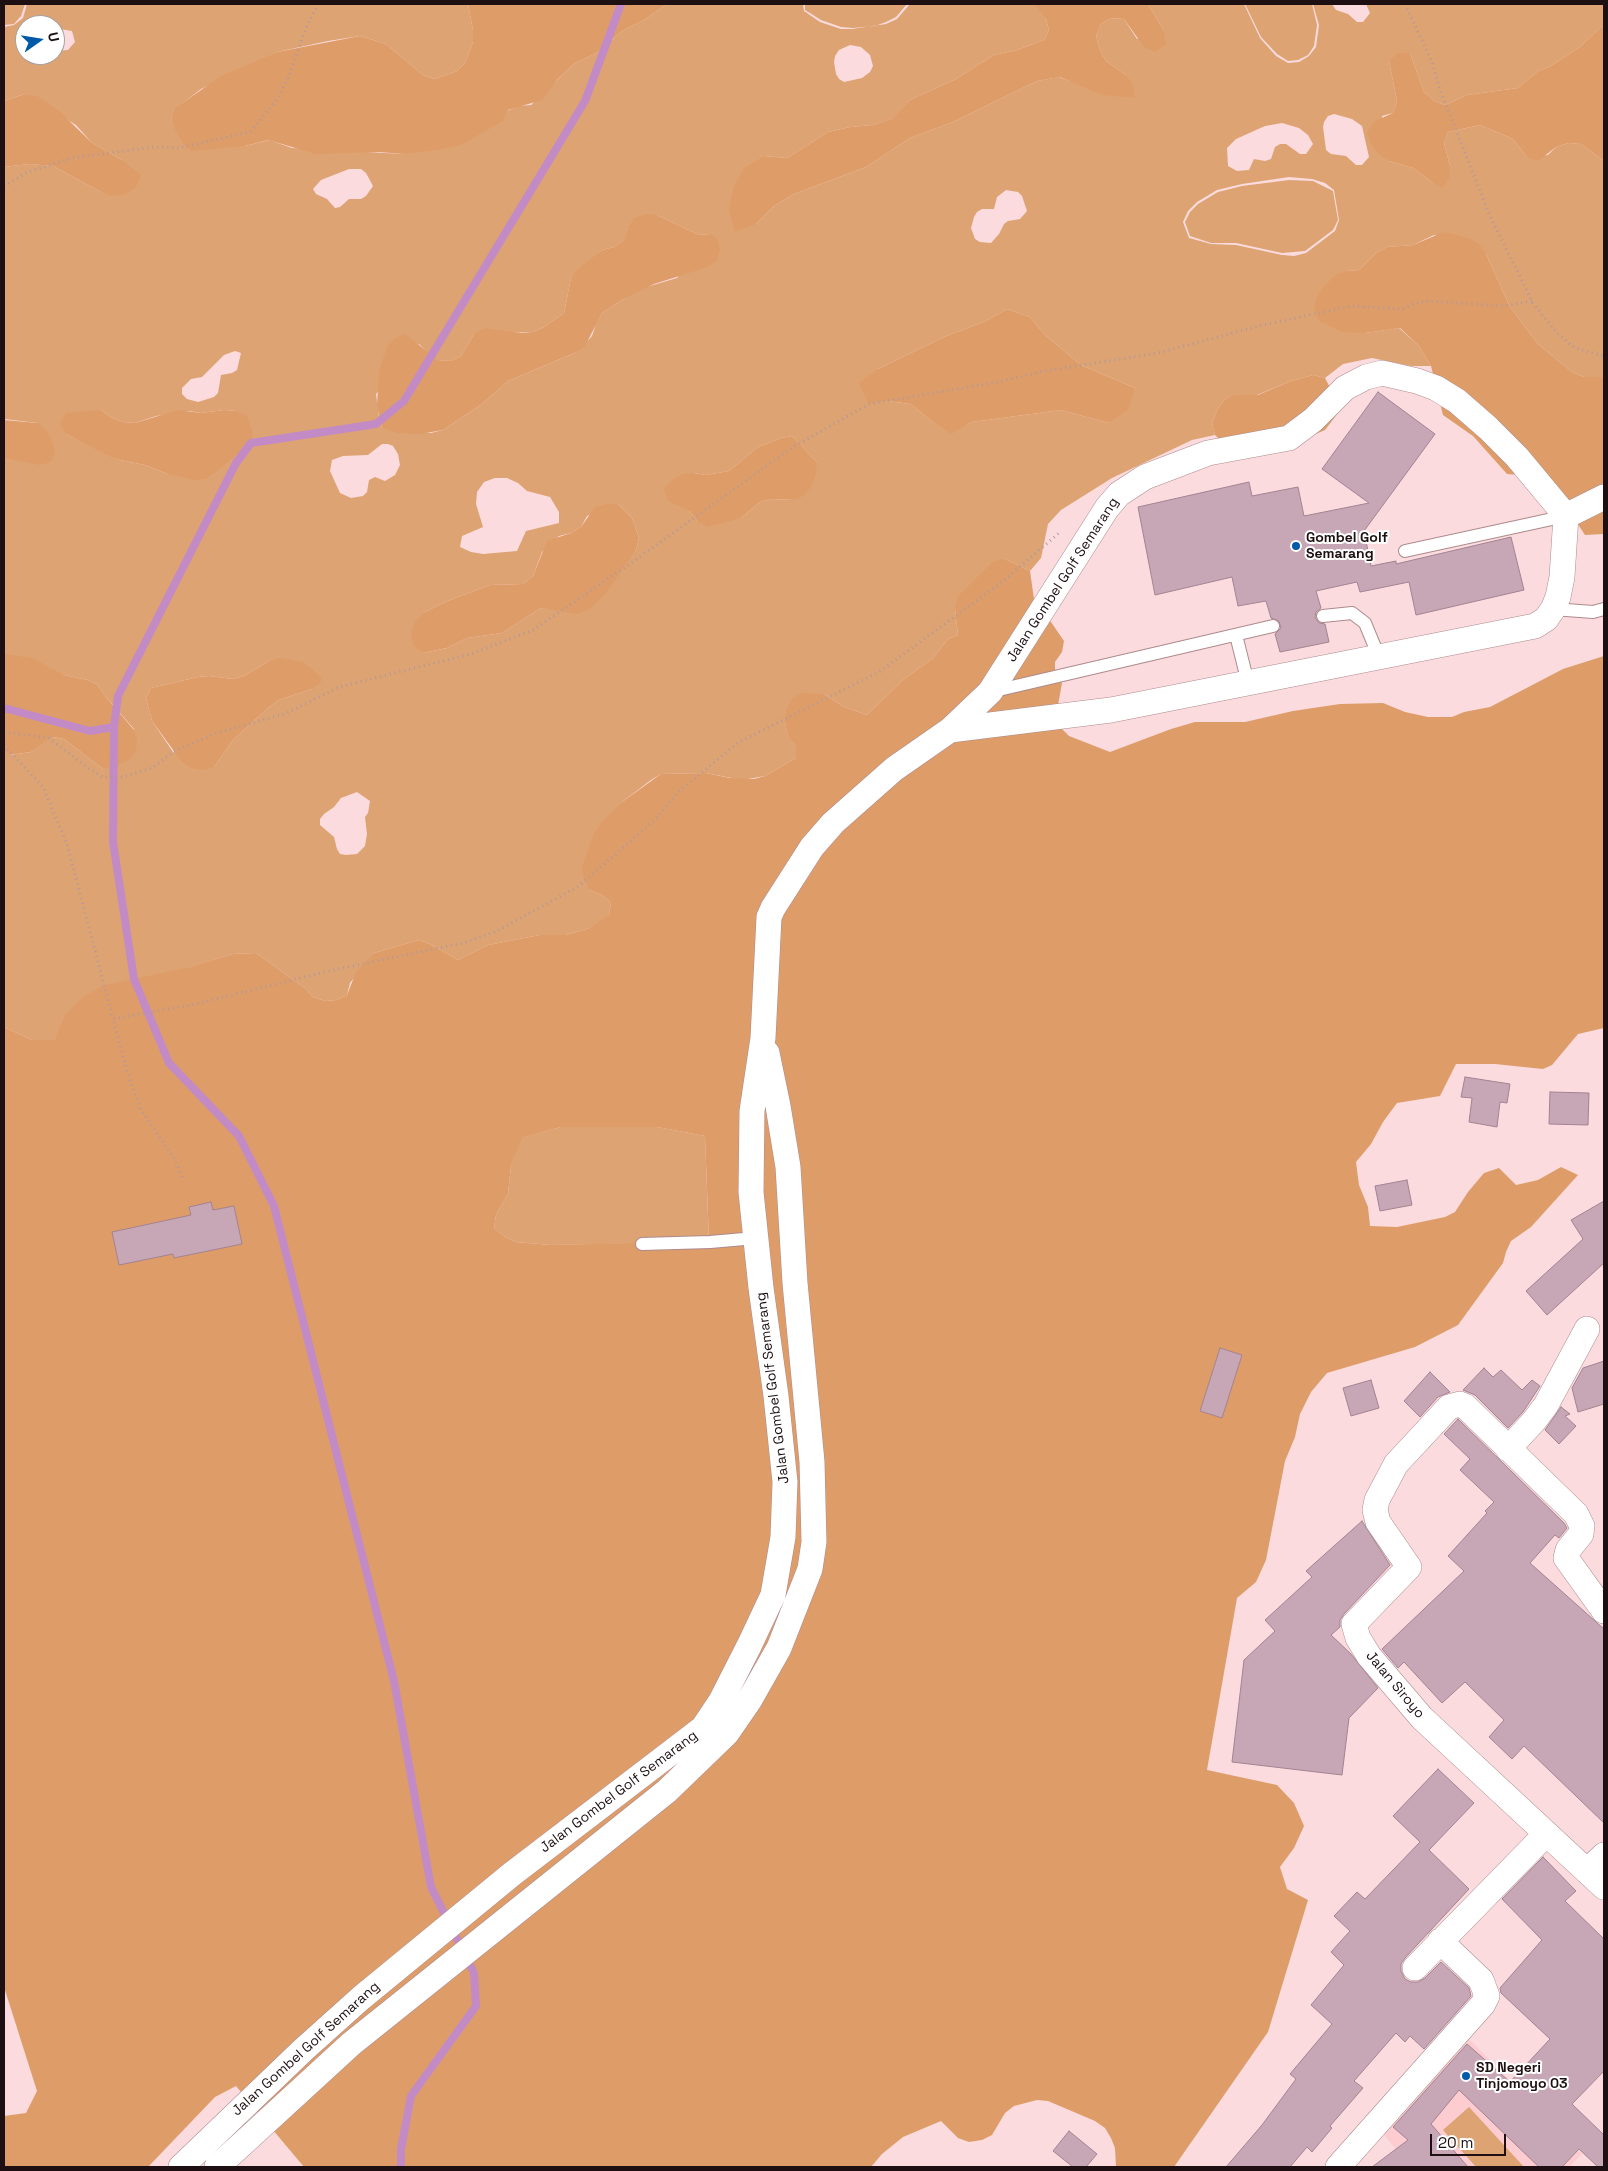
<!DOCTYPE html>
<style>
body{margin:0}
#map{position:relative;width:1608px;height:2171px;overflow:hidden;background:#fbdbde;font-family:"Space Grotesk",sans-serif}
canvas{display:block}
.frame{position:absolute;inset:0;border:5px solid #1e1012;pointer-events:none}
.north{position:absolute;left:15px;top:15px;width:50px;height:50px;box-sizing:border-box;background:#fff;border:1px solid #a59fa0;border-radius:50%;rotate:77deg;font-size:14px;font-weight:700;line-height:20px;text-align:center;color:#1e1012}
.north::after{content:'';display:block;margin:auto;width:18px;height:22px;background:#005aa8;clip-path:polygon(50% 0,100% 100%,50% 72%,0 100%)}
.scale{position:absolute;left:1430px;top:2134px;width:76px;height:22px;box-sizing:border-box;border:2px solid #1e1012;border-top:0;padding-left:6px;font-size:15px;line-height:18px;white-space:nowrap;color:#1e1012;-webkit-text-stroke:4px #fff;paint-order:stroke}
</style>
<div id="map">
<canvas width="1608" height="2171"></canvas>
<div class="frame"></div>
<div class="north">U</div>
<div class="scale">20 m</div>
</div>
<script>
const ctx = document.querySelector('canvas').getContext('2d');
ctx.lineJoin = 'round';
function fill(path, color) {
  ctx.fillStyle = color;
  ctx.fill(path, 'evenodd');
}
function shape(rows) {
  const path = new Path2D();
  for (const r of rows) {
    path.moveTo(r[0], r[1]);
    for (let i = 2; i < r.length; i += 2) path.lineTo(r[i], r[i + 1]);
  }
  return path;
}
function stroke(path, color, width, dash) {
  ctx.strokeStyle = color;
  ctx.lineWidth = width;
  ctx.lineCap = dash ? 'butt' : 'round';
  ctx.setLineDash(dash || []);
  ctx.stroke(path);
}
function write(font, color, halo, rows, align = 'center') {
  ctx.font = font + ' "Space Grotesk",sans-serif';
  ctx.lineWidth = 4;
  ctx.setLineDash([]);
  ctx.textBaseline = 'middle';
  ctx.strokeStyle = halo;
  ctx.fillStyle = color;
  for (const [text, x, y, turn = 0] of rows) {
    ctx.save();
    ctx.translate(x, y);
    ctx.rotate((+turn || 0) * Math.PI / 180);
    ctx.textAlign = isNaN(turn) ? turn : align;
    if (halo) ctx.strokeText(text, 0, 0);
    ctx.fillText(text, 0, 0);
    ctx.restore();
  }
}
fill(shape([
 [1463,2033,1582,2154,1569,2167,1411,2167,1379,2129]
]), '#fcccd0');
fill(shape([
 [4,4,25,4,21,16,14,24,4,25],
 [27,4,468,4,473,30,473,42,465,63,457,71,435,79,423,75,386,44,360,36,328,41,277,52,201,89,174,110,171,120,182,143,245,146,269,140,292,148,403,154,519,106,531,105,575,63,597,53,622,31,644,20,667,4,803,4,804,11,820,22,841,29,852,29,886,24,897,19,910,4,1035,4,1041,9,1046,19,1049,30,1044,40,1017,50,994,55,956,79,910,100,895,118,873,125,850,127,828,132,787,158,764,156,756,224,774,206,794,194,866,167,910,138,953,122,1037,81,1059,77,1081,85,1126,75,1106,61,1100,50,1096,36,1101,24,1111,18,1124,19,1137,39,1164,31,1148,4,1244,4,1260,38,1276,56,1288,63,1299,62,1309,56,1316,47,1319,25,1313,4,1332,4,1336,10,1348,14,1357,22,1363,22,1370,13,1366,4,1604,4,1604,24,1580,47,1549,67,1538,71,1518,88,1467,95,1445,105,1434,101,1424,92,1410,53,1389,61,1397,101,1393,113,1382,116,1389,161,1413,168,1433,183,1450,166,1444,143,1448,132,1480,125,1513,139,1527,157,1548,155,1556,147,1568,143,1581,144,1604,161,1604,377,1584,377,1572,372,1538,344,1510,307,1486,254,1434,235,1413,245,1387,247,1376,253,1359,270,1347,271,1365,333,1399,328,1419,346,1431,366,1411,366,1372,358,1343,364,1325,378,1313,375,1291,381,1257,395,1235,395,1224,400,1217,410,1212,423,1215,435,1192,440,1112,478,1061,510,1048,524,1041,558,1030,571,1003,558,955,609,958,635,948,639,933,658,903,680,867,715,844,707,824,694,785,723,788,735,796,746,796,758,765,776,742,780,706,773,661,774,651,780,622,802,590,890,602,895,611,903,609,915,601,922,590,928,566,935,540,935,488,945,458,960,430,944,419,940,374,953,350,983,347,995,337,1000,325,1001,313,997,305,988,256,953,233,954,187,968,63,1017,56,1040,32,1040,4,1027,4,751,10,755,31,752,52,737,64,739,103,769,134,729,105,696,98,685,88,680,64,675,4,654,4,458,38,423,4,419,4,167,29,164,53,166,101,192,122,160,91,142,76,125,25,94,4,101,4,27,14,25,23,18],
 [25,25,55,25,55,31,60,29,72,31,75,42,68,50,55,51,55,55,25,55],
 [850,45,861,47,870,55,873,66,870,72,862,78,844,82,839,79,836,74,834,62,835,56,839,50],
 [1334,114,1352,119,1362,126,1369,157,1362,165,1356,165,1346,156,1331,154,1326,150,1323,127,1324,122,1328,116],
 [1282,123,1299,128,1308,135,1313,144,1306,154,1300,154,1286,144,1280,144,1275,147,1271,159,1265,161,1254,159,1249,170,1237,171,1228,166,1227,148,1236,139,1265,126],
 [349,169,361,169,366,173,373,186,366,196,361,199,349,199,340,207,335,208,327,199,316,194,313,189,321,180],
 [1289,177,1312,179,1325,183,1334,190,1339,220,1335,231,1306,253,1294,256,1282,255,1236,245,1211,244,1189,238,1183,222,1188,211,1197,202,1217,190,1242,184],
 [1006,190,1018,192,1022,196,1027,211,1020,219,1008,221,1004,224,999,234,991,243,980,242,975,239,971,228,974,217,977,212,982,209,994,209,997,197],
 [657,215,699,235,710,234,677,278,643,288,622,300,602,313,596,324,592,336,577,352,508,381,482,404,443,430,431,433,382,428,379,417,376,394,419,344,429,354,438,360,451,361,461,356,474,334,533,332,544,327,564,313,571,278,602,250,614,247,625,241,628,228],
 [1007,309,1030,317,1045,335,1081,365,1135,388,1109,423,1061,410,972,422,951,433,930,420,911,404,888,401,869,403,878,369,944,337,986,321],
 [235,351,241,353,237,370,232,373,221,375,218,393,214,397,198,402,187,399,182,394,182,388,191,379,202,377,224,355],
 [101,410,112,418,123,422,135,423,156,416,189,411,201,413,224,410,236,411,168,474,145,465,120,460,66,434],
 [792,436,817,462,795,500,772,499,760,502,741,518,697,521,690,511,694,473,706,475,729,471,758,447,781,438],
 [382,444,388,444,393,446,398,454,400,465,395,475,385,481,375,477,369,480,367,492,363,496,351,498,340,493,330,471,332,460,343,456,368,455],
 [495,478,507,478,518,483,527,491,550,497,559,512,559,523,526,531,517,551,483,554,471,552,460,547,462,536,483,527,476,504,477,492,484,482],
 [618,504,632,518,639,538,636,550,628,559,553,609,541,608,502,633,467,638,447,648,423,653,423,613,445,602,490,585,523,584,533,576,542,552,559,536,571,533,581,527,587,516],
 [269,661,312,689,279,700,269,707,233,740,214,767,173,752,152,721,146,698,151,688,198,677,209,676,233,679,244,676],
 [357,792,370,801,368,813,365,817,367,834,365,846,357,854,346,855,340,854,337,849,334,837,320,825,320,819,324,814,334,807,341,798],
 [805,4,907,4,896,17,886,22,875,26,853,28,841,27,821,20,805,10],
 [1245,4,1312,4,1317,25,1314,46,1308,55,1298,60,1288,61,1277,54,1261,37],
 [1289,180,1313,181,1333,191,1338,220,1333,230,1305,251,1282,253,1236,243,1211,243,1190,236,1185,222,1190,212,1198,204,1218,192,1242,186],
 [561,1127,657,1127,705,1136,709,1242,551,1245,516,1242,505,1237,494,1228,496,1215,508,1194,511,1166,521,1138],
 [1469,2107,1524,2167,1476,2167,1443,2130]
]), '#dea372');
fill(shape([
 [468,4,667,4,644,20,622,31,597,53,575,63,557,80,542,100,508,110,503,121,461,145,438,150,403,154,379,152,316,154,268,140,245,146,191,151,182,143,176,132,171,120,174,109,221,76,277,52,360,36,386,44,423,75,435,79,457,71,465,63,473,42,473,30],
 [1035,4,1148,4,1164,31,1166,44,1155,52,1144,47,1124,19,1111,18,1101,24,1096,36,1100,50,1106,61,1126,75,1133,85,1135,98,1102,95,1060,77,1037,81,953,122,910,138,866,167,794,194,774,206,756,224,735,232,729,211,733,188,744,168,764,156,787,158,828,132,850,127,873,125,894,118,910,100,956,79,994,55,1017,50,1044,40,1049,30,1046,19],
 [1604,24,1604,161,1581,144,1568,143,1556,147,1538,161,1527,157,1513,139,1480,125,1448,132,1444,143,1450,166,1449,178,1443,188,1433,183,1413,168,1389,161,1379,154,1372,146,1367,133,1373,122,1393,113,1397,101,1389,61,1398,53,1410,53,1424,92,1434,101,1445,105,1467,95,1518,88,1538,71,1549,67,1580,47],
 [25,94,37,96,58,110,91,142,122,160,141,175,136,187,126,194,112,196,101,192,53,166,29,164,4,167,4,101],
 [646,214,657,215,699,235,710,234,717,238,720,249,717,260,708,267,654,284,622,300,602,313,585,346,577,352,508,381,482,404,443,430,420,434,397,433,382,428,377,406,379,371,387,347,395,338,405,334,438,360,451,361,461,356,474,334,485,328,521,333,533,332,544,327,564,313,571,278,579,268,602,250,614,247,624,241,628,228,634,218],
 [1444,232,1468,238,1479,244,1486,254,1510,307,1538,344,1572,372,1584,377,1604,377,1604,534,1585,535,1547,477,1507,474,1473,436,1443,415,1431,366,1419,346,1400,328,1365,333,1342,332,1319,321,1314,309,1317,296,1324,286,1336,275,1347,271,1359,270,1376,253,1387,247,1413,245],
 [1007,309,1030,317,1045,335,1081,365,1135,388,1128,410,1109,423,1061,410,972,422,951,434,930,420,911,404,888,401,869,404,859,383,878,369,944,337,986,321],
 [1313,375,1325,378,1337,401,1338,413,1325,430,1295,443,1223,443,1215,435,1212,423,1217,410,1224,400,1234,395,1258,395,1291,381],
 [101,410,112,418,123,422,135,423,178,410,201,413,224,410,236,411,247,416,253,435,251,443,216,472,206,479,195,480,168,474,145,465,120,460,109,456,66,434,60,423,66,413],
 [4,420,38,423,47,431,52,441,55,451,51,462,40,465,4,458],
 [792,436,817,462,816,474,812,485,805,495,795,500,772,499,760,502,741,518,708,527,697,521,690,511,668,501,664,489,673,479,683,474,694,473,706,475,729,471,758,447,781,438],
 [606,504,618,504,632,518,639,538,636,550,606,593,588,610,577,614,541,608,502,633,467,638,447,648,423,653,413,645,411,633,415,622,423,613,445,602,490,585,523,584,533,576,547,541,571,533,581,527,595,507],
 [1003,558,1030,571,1035,606,1042,615,1051,622,1064,641,1062,652,1055,662,1055,674,1062,683,1058,705,1061,728,1069,736,1110,752,1171,729,1195,722,1245,722,1293,711,1340,704,1383,703,1405,712,1428,717,1452,717,1464,712,1490,707,1563,669,1604,656,1604,1028,1578,1034,1552,1065,1543,1069,1495,1064,1456,1064,1440,1096,1397,1103,1383,1122,1371,1144,1356,1162,1359,1185,1368,1207,1370,1226,1397,1227,1445,1217,1455,1212,1468,1192,1484,1173,1499,1168,1516,1185,1538,1180,1561,1167,1578,1175,1531,1227,1511,1241,1506,1252,1503,1263,1458,1325,1415,1347,1327,1373,1311,1392,1300,1414,1295,1437,1285,1461,1266,1560,1256,1582,1237,1598,1207,1770,1277,1785,1294,1803,1304,1826,1294,1848,1280,1867,1287,1889,1308,1900,1268,2032,1174,2167,1116,2167,1115,2148,1111,2138,1105,2128,1095,2121,1048,2101,1037,2100,1014,2106,1005,2113,992,2135,982,2140,969,2142,958,2138,941,2121,903,2137,882,2154,871,2167,304,2167,236,2086,215,2097,148,2167,4,2167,4,2116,26,2113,37,2091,4,1987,4,1027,32,1040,55,1040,63,1017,82,998,102,986,186,968,233,954,256,953,305,988,313,997,325,1001,337,1000,347,995,356,972,374,953,419,940,430,944,458,960,488,945,540,935,566,935,590,928,609,915,611,903,602,895,590,890,584,879,582,867,594,833,602,822,622,802,661,774,706,773,730,778,754,779,765,776,796,758,796,746,788,736,785,723,786,710,792,699,801,693,824,694,844,707,867,715,903,680,933,658,948,639,958,635,955,609,958,596,992,563],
 [561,1127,657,1127,705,1136,709,1241,551,1245,516,1242,505,1237,494,1228,496,1215,508,1194,511,1166,522,1138],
 [4,654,32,658,64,675,88,680,98,685,105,696,134,730,137,740,136,751,128,761,103,769,64,739,53,737,31,752,9,755,4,751],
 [280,658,303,662,321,677,321,682,312,689,279,700,269,707,233,740,214,767,203,770,191,768,182,762,152,721,146,698,151,688,198,677,209,676,233,679,244,676,269,661]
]), '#de9d68');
stroke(shape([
 [4,708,90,731,114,727],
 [401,2167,401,2149,411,2096,476,2006,474,1973,431,1887,394,1681,274,1206,239,1136,169,1063,134,979,113,842,114,727,118,696,236,463,251,443,376,424,404,401,585,101,621,4]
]), '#c28bc6', 8);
const building = shape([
 [1378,392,1435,434,1364,531,1371,566,1396,561,1396,564,1511,537,1524,590,1416,615,1409,582,1360,592,1357,582,1316,591,1321,608,1316,612,1315,617,1319,623,1325,624,1329,642,1280,652,1275,634,1281,628,1279,621,1271,618,1266,601,1238,606,1232,577,1155,595,1138,507,1249,482,1252,496,1298,487,1304,516,1369,503,1322,469,1378,392],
 [1465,1077,1510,1084,1507,1103,1500,1102,1497,1127,1469,1122,1472,1098,1461,1097,1465,1077],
 [1550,1092,1589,1093,1588,1125,1549,1124,1550,1092],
 [1407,1180,1412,1205,1380,1211,1375,1186,1407,1180],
 [1604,1201,1604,1263,1547,1315,1526,1291,1583,1239,1571,1220,1604,1201],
 [211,1202,213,1210,234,1206,242,1244,174,1258,173,1254,119,1265,112,1232,191,1215,189,1207,211,1202],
 [1220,1348,1242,1355,1222,1418,1200,1411,1220,1348],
 [1604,1361,1604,1404,1578,1412,1572,1388,1583,1368,1604,1361],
 [1484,1368,1493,1377,1501,1370,1522,1390,1532,1380,1540,1386,1523,1412,1508,1428,1475,1395,1463,1390,1484,1368],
 [1430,1372,1450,1392,1438,1397,1420,1417,1404,1401,1430,1372],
 [1371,1380,1379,1408,1351,1416,1343,1388,1371,1380],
 [1561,1407,1570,1414,1565,1416,1576,1426,1559,1444,1545,1430,1561,1407],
 [1458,1419,1564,1523,1567,1528,1559,1538,1555,1535,1530,1563,1604,1629,1604,1823,1524,1746,1512,1759,1489,1737,1504,1720,1465,1682,1442,1703,1404,1662,1398,1668,1382,1649,1464,1571,1448,1556,1487,1513,1485,1511,1494,1502,1460,1470,1470,1459,1444,1434,1458,1419],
 [1362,1521,1390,1565,1344,1614,1340,1620,1340,1627,1331,1635,1351,1654,1378,1688,1349,1718,1342,1775,1232,1762,1244,1660,1275,1631,1265,1620,1312,1577,1306,1571,1362,1521],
 [1438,1769,1474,1803,1429,1850,1469,1889,1405,1958,1401,1964,1401,1971,1405,1979,1411,1982,1418,1982,1425,1978,1441,1962,1469,1988,1471,1996,1424,2049,1410,2036,1405,2042,1396,2033,1354,2081,1363,2088,1330,2126,1332,2128,1312,2152,1307,2147,1290,2167,1226,2167,1262,2125,1296,2079,1290,2074,1332,2024,1311,2005,1344,1965,1331,1952,1350,1931,1334,1916,1357,1892,1365,1899,1420,1842,1393,1816,1438,1769],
 [1543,1857,1576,1891,1565,1901,1604,1939,1604,2071,1572,2104,1604,2135,1604,2167,1598,2167,1579,2149,1562,2167,1539,2167,1459,2090,1431,2124,1468,2167,1372,2167,1408,2140,1393,2127,1467,2044,1510,2082,1550,2039,1501,1993,1500,1988,1542,1940,1502,1899,1543,1857],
 [1069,2131,1097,2154,1086,2167,1073,2167,1053,2151,1069,2131]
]);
fill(building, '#c7a6b5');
stroke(building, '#a38392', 1);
const lane = shape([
 [1405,551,1566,516],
 [1553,609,1593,612,1604,609],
 [1323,616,1352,613,1365,623,1379,657],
 [1236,635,1248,683],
 [990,692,1273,626],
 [642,1244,710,1242,756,1238]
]);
const street = shape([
 [950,730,990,692,1107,508,1119,494,1145,477,1208,453,1289,438,1313,420,1345,388,1366,377,1382,373,1417,381,1436,388,1457,401,1488,428,1517,457,1566,516],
 [1508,1449,1534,1421,1546,1405,1587,1329],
 [1604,1611,1566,1558,1568,1550,1581,1534,1582,1526,1576,1514,1465,1406,1460,1404,1449,1407,1396,1464,1377,1500,1375,1510,1378,1522,1409,1567,1354,1624,1358,1638,1369,1656,1422,1718,1604,1887],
 [1587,1871,1604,1855],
 [1415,1968,1546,1834],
 [181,2167,303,2050,361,1998,512,1874,703,1728,721,1701,749,1646,773,1595,783,1537,785,1482,776,1396,761,1288,751,1192,752,1111,763,1038,769,917,773,908,812,847,833,823,894,769,950,730,1111,710,1535,626,1546,619,1553,609,1558,597,1562,577,1566,516,1604,497],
 [217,2167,351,2044,667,1791,727,1733,749,1701,779,1648,810,1569,814,1542,812,1462,795,1283,788,1167,778,1106,767,1053],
 [1338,2167,1483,2004,1487,1996,1481,1980,1440,1941]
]);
stroke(lane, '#ae8a8d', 14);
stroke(street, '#ae8a8d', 26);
stroke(shape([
 [1405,4,1432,62,1439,87,1490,216,1533,303,1557,333,1575,348,1604,356],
 [4,186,28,172,72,158,154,147,179,148,250,132,278,98,289,76,306,28,318,4],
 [4,732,49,738,88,768,103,777,122,777,152,768,173,752,217,733,287,713,339,687,471,654,533,630,637,559,790,449,869,404,998,382,1045,371,1158,353,1263,325,1352,306,1403,309,1413,304,1426,301,1504,306,1532,301],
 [4,745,43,787,67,844,113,1019],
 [182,1177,175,1160,141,1110,127,1071,113,1019,196,1004,333,970,463,943,497,931,579,886,656,819,679,791,739,742,879,672,1002,582,1059,533]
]), '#b2989a', 3, [1, 4]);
stroke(lane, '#fff', 12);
stroke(street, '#fff', 25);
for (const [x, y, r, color] of [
 [1296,546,5,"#005aa8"],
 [1466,2076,5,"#005aa8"]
]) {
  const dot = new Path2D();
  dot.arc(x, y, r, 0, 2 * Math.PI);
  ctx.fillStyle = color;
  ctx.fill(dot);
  stroke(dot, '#fff', 2);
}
write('bold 14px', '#1e1012', '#fff', [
 ["Gombel Golf",1306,538],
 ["Semarang",1306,554],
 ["SD Negeri",1476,2068],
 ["Tinjomoyo 03",1476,2084]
], 'left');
write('14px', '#1e1012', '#fff', [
 ["Jalan Gombel Golf Semarang",1063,580,-57],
 ["Jalan Gombel Golf Semarang",773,1388,-97],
 ["Jalan Siroyo",1395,1685,50],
 ["Jalan Gombel Golf Semarang",619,1792,-37],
 ["Jalan Gombel Golf Semarang",306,2049,-42]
]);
</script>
